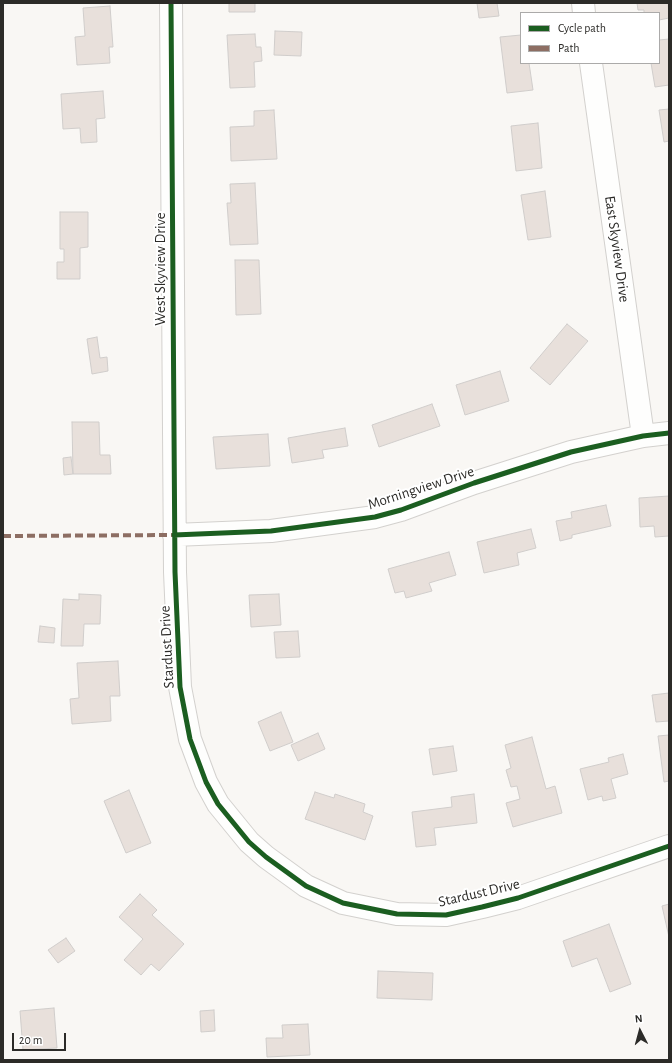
<!DOCTYPE html>
<style>
body{margin:0}
#map{position:relative;width:672px;height:1063px;overflow:hidden;background:#f9f7f4;font-family:"Alegreya Sans",sans-serif}
canvas{display:block}
.frame{position:absolute;inset:0;border:4px solid #2c2b28;pointer-events:none}
.legend{position:absolute;left:520px;top:12px;width:140px;height:52px;box-sizing:border-box;background:#fff;border:1px solid #abaaa9;margin:0;padding:5px 7px;list-style:none;font-size:12px;color:#2c2b28}
.legend li{display:flex;align-items:center;gap:8px;height:20px}
.legend b{width:20px;border:1px solid #abaaa9}
.north{position:absolute;left:620px;top:1011px;width:40px;height:40px;-webkit-text-stroke:3px #fff;paint-order:stroke;rotate:354deg;font-size:11px;font-weight:700;line-height:16px;text-align:center;color:#2c2b28}
.north::after{content:'';display:block;margin:auto;width:14px;height:18px;background:#2c2b28;clip-path:polygon(50% 0,100% 100%,50% 72%,0 100%)}
.scale{position:absolute;left:12px;top:1033px;width:54px;height:18px;box-sizing:border-box;border:2px solid #2c2b28;border-top:0;padding-left:5px;font-size:12px;line-height:14px;white-space:nowrap;color:#2c2b28;-webkit-text-stroke:3px #fff;paint-order:stroke}
</style>
<div id="map">
<canvas width="672" height="1063"></canvas>
<div class="frame"></div>
<ul class="legend">
<li><b style="height:5px;background:#1b5e20"></b>Cycle path</li>
<li><b style="height:5px;background:#8d6e63"></b>Path</li>
</ul>
<div class="north">N</div>
<div class="scale">20 m</div>
</div>
<script>
const ctx = document.querySelector('canvas').getContext('2d');
ctx.lineJoin = 'round';
function fill(path, color) {
  ctx.fillStyle = color;
  ctx.fill(path, 'evenodd');
}
function shape(rows) {
  const path = new Path2D();
  for (const r of rows) {
    path.moveTo(r[0], r[1]);
    for (let i = 2; i < r.length; i += 2) path.lineTo(r[i], r[i + 1]);
  }
  return path;
}
function stroke(path, color, width, dash) {
  ctx.strokeStyle = color;
  ctx.lineWidth = width;
  ctx.lineCap = dash ? 'butt' : 'round';
  ctx.setLineDash(dash || []);
  ctx.stroke(path);
}
function write(font, color, halo, rows, align = 'center') {
  ctx.font = font + ' "Alegreya Sans",sans-serif';
  ctx.lineWidth = 4;
  ctx.setLineDash([]);
  ctx.textBaseline = 'middle';
  ctx.strokeStyle = halo;
  ctx.fillStyle = color;
  for (const [text, x, y, turn = 0] of rows) {
    ctx.save();
    ctx.translate(x, y);
    ctx.rotate((+turn || 0) * Math.PI / 180);
    ctx.textAlign = isNaN(turn) ? turn : align;
    if (halo) ctx.strokeText(text, 0, 0);
    ctx.fillText(text, 0, 0);
    ctx.restore();
  }
}
const building = shape([
 [229,3,255,3,255,12,229,12,229,3],
 [477,3,497,3,499,16,479,18,477,3],
 [637,3,668,3,669,18,659,20,659,13,644,13,644,10,638,10,637,3],
 [110,6,113,47,109,47,110,63,77,65,75,37,85,36,83,8,110,6],
 [275,31,302,32,301,56,274,55,275,31],
 [255,34,256,47,261,47,262,61,254,62,255,87,230,88,227,35,255,34],
 [521,35,521,63,529,63,533,90,507,93,500,37,521,35],
 [669,39,669,85,655,87,651,63,659,63,659,40,669,39],
 [103,91,105,118,96,119,97,142,81,143,80,128,63,129,61,94,103,91],
 [669,109,669,141,664,142,659,110,669,109],
 [274,110,277,159,231,161,230,127,254,126,254,111,274,110],
 [538,123,542,168,516,171,511,126,538,123],
 [255,183,258,244,230,245,227,203,231,203,230,184,255,183],
 [545,191,551,237,528,240,521,195,545,191],
 [60,212,88,212,88,247,80,248,80,279,57,279,57,262,64,262,64,249,60,249,60,212],
 [235,260,259,260,261,314,236,315,235,260],
 [567,324,588,341,550,385,530,368,567,324],
 [97,337,100,358,107,357,108,371,92,374,87,339,97,337],
 [500,371,509,401,465,415,456,385,500,371],
 [432,404,440,426,379,447,372,425,432,404],
 [72,422,99,422,100,455,110,455,111,474,73,474,72,422],
 [345,428,348,446,322,450,324,458,292,463,288,438,345,428],
 [268,434,270,466,216,469,213,437,268,434],
 [71,457,73,474,64,475,63,458,71,457],
 [669,496,669,536,655,537,654,526,640,527,639,498,669,496],
 [606,505,611,526,572,535,572,538,560,541,556,521,572,518,571,512,606,505],
 [531,529,536,548,517,553,519,565,484,573,477,542,531,529],
 [449,552,456,575,429,583,432,591,406,598,404,591,395,593,388,569,449,552],
 [79,594,101,595,100,624,84,624,83,646,61,646,63,599,79,600,79,594],
 [279,594,281,625,251,627,249,595,279,594],
 [40,626,55,628,54,643,38,642,40,626],
 [298,631,300,657,276,658,274,632,298,631],
 [118,661,120,696,110,696,111,721,72,724,70,699,79,698,77,663,118,661],
 [669,693,669,721,656,722,652,695,669,693],
 [281,712,293,742,270,751,258,722,281,712],
 [318,733,325,749,298,761,291,745,318,733],
 [669,735,669,781,664,782,658,736,669,735],
 [532,737,546,789,555,786,562,813,513,827,506,803,520,799,517,786,511,787,506,770,511,768,505,745,532,737],
 [453,746,457,771,433,775,429,749,453,746],
 [623,754,628,774,611,779,616,798,603,801,602,796,588,800,580,769,609,762,608,758,623,754],
 [129,790,151,843,126,853,104,801,129,790],
 [315,792,334,798,335,794,365,804,363,812,373,816,365,840,305,819,315,792],
 [474,794,477,823,434,828,436,845,416,847,412,812,452,807,451,797,474,794],
 [140,894,157,910,152,915,184,944,159,971,151,964,141,975,124,960,143,939,119,917,140,894],
 [669,904,669,937,662,906,669,904],
 [609,924,631,984,610,992,597,958,572,967,563,941,609,924],
 [66,938,75,951,58,963,48,950,66,938],
 [378,971,433,973,432,1000,377,998,378,971],
 [54,1008,57,1048,23,1050,20,1011,54,1008],
 [214,1010,215,1031,201,1032,200,1011,214,1010],
 [308,1024,310,1055,267,1057,266,1038,283,1038,282,1025,308,1024]
]);
fill(building, '#e8e0db');
stroke(building, '#d0cdcb', 1);
const minor = shape([
 [171,3,175,572,180,687,190,739,206,782,218,804,249,842,266,857,306,886,343,903,397,914,446,915,482,907,518,898,669,846],
 [583,3,584,13],
 [591,63,643,436],
 [174,535,271,531,375,517,401,510,474,483,571,452,643,436,669,433]
]);
stroke(minor, '#d3d1ce', 24);
stroke(minor, '#fefefd', 22);
stroke(shape([
 [3,536,174,535]
]), '#8d6e63', 4, [8, 4]);
stroke(shape([
 [171,3,175,572,180,687,190,739,206,782,218,804,249,842,266,857,306,886,343,903,397,914,446,915,482,907,518,898,669,846],
 [174,535,271,531,375,517,401,510,474,483,571,452,643,436,669,433]
]), '#1b5e20', 5);
write('15px', '#2c2b28', '#fff', [
 ["East Skyview Drive",617,249,82],
 ["West Skyview Drive",160,269,-90],
 ["Morningview Drive",421,488,-18],
 ["Stardust Drive",167,647,-93],
 ["Stardust Drive",479,893,-13]
]);
</script>
